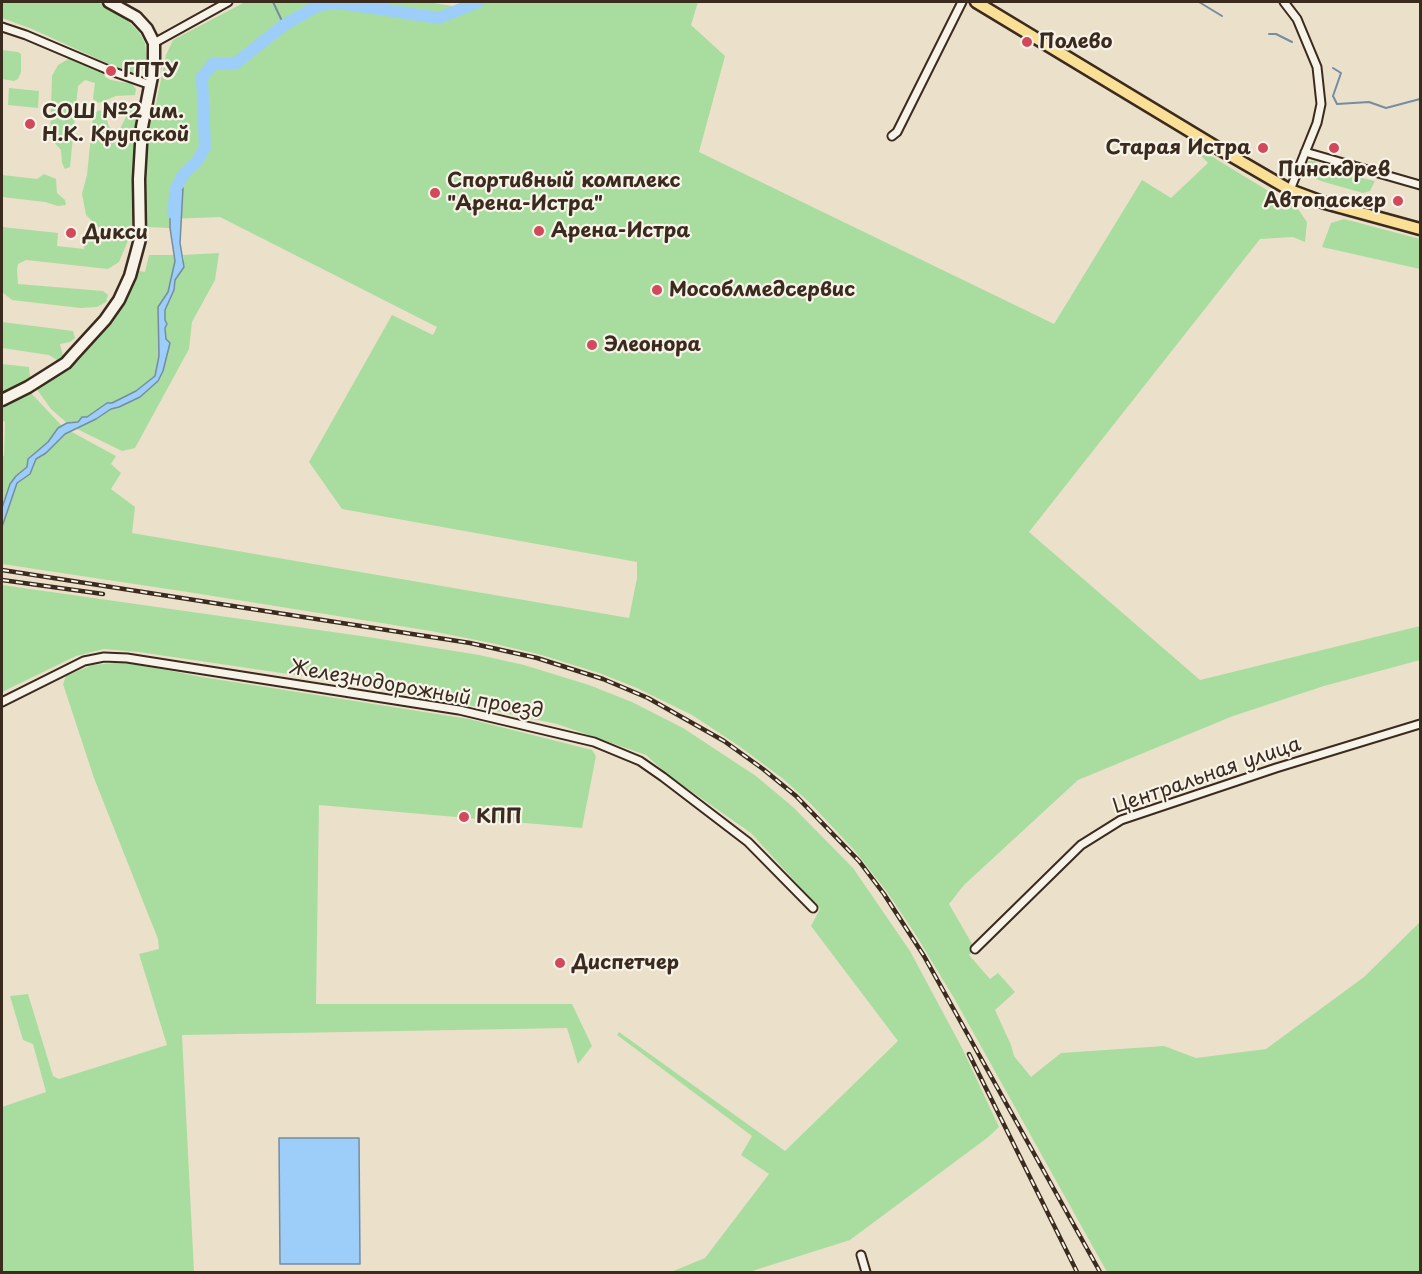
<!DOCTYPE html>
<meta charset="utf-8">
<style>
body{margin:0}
#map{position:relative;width:1422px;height:1274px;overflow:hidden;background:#ebe0ca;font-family:"Playpen Sans",sans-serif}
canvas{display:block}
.frame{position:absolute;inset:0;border:3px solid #3b2a1e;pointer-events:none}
</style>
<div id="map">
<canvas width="1422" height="1274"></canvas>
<div class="frame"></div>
</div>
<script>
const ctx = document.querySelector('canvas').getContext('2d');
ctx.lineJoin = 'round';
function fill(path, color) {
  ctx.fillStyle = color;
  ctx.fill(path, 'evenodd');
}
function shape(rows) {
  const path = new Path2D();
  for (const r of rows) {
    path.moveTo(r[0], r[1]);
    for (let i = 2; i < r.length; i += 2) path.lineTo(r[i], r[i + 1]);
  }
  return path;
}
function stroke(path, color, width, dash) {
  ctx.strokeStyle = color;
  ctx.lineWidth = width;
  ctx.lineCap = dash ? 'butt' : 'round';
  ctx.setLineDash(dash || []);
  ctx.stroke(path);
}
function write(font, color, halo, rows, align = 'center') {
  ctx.font = font + ' "Playpen Sans",sans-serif';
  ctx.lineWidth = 4.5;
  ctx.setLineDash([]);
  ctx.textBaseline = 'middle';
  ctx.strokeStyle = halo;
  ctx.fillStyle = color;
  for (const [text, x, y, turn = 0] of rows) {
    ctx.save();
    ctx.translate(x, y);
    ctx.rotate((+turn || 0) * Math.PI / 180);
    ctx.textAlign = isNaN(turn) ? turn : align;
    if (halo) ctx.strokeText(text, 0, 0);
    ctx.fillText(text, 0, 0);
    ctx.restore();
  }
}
fill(shape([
 [2,2,98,2,128,21,139,32,145,43,147,63,139,74,133,75,32,29,2,18],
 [245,2,427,2,453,6,476,2,698,2,691,25,725,56,699,152,1054,324,1142,180,1171,198,1208,163,1188,142,1298,209,1307,222,1305,242,1293,237,1260,239,1029,532,1200,680,1420,626,1420,660,1324,686,1233,716,1078,780,964,885,949,904,975,949,969,955,990,979,998,973,1015,992,995,1010,1011,1045,1014,1056,1031,1077,1061,1053,1164,1046,1196,1058,1266,1049,1364,977,1420,922,1420,1272,1107,1272,954,998,914,932,887,892,855,851,810,803,782,778,739,746,692,715,637,688,599,673,538,654,491,643,431,631,194,593,2,564,2,527,17,483,33,469,36,459,46,453,65,434,70,431,116,456,111,464,121,473,111,489,135,507,132,533,629,618,637,578,637,562,342,509,309,462,392,315,433,335,437,327,220,217,170,219,170,228,146,227,146,203,144,201,146,129,153,118,166,55,173,40],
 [2,50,18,52,21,54,21,72,18,79,14,81,2,79],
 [70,58,78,58,102,69,105,77,111,80,132,84,136,89,135,95,116,96,99,103,93,99,95,83,85,80,78,86,70,167,65,169,62,163,61,150,50,138,52,76,58,65],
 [9,88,39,91,38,108,8,105],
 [135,107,139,112,140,119,132,231,119,262,108,269,26,260,18,264,17,270,18,284,103,291,108,295,106,302,97,307,80,308,12,300,2,292,2,227,58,233,57,246,84,249,85,237,104,241,106,238,103,232,86,215,82,194,87,175,93,115,99,110,105,113,109,127,114,130,120,129,129,111],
 [1307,161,1314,161,1326,167,1351,172,1362,178,1375,181,1370,191,1363,193,1324,182,1310,177,1305,171],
 [44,174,56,179,57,193,65,200,66,205,58,206,45,202,2,197,2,175,37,179],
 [1344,219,1420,239,1420,269,1322,247,1331,223],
 [219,253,215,280,192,322,189,349,135,448,122,451,75,428,96,419,111,409,119,407,158,381,163,371,170,343,166,339,165,310,174,290,174,283,184,259,183,255],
 [149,255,174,255,175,261,168,292,158,307,159,356,155,376,136,391,112,403,107,403,87,417,78,422,67,423,51,409,38,391,38,387,78,361,124,302,135,270,145,272],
 [2,322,73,331,75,338,70,342,60,344,63,356,57,360,49,355,2,348],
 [2,364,29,367,30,377,33,379,2,393],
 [29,391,63,427,40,450,28,459,27,467,16,476,2,508,2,455,4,456,5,422,2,420,2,404],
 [2,585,368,637,479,655,524,665,589,685,632,702,683,728,756,776,793,807,853,868,910,951,962,1048,999,1127,987,1138,850,1240,749,1272,671,1272,705,1258,769,1174,741,1155,752,1136,617,1035,619,1032,785,1151,898,1041,811,926,820,909,751,833,668,775,646,755,557,724,397,690,139,652,104,649,76,656,2,692],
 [126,662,202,677,469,719,592,750,596,756,582,828,319,805,316,1004,572,1004,592,1046,578,1064,567,1028,182,1035,194,1272,2,1272,2,1107,46,1092,33,1044,23,1040,10,996,28,994,53,1076,59,1079,167,1045,139,954,159,949,158,939,94,778,63,684,66,676,92,665]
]), '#a9dda0');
const water = shape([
 [183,188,180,243,184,267,175,280,174,290,165,310,165,320,167,324,165,328,166,339,170,343,163,371,158,381,140,397,119,407,111,409,96,419,65,434,46,453,36,459,30,474,17,483,2,527,2,508,10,484,16,476,27,467,28,459,48,442,58,428,67,423,78,422,82,417,87,417,107,403,112,403,136,391,155,376,159,356,158,307,168,292,175,261,170,228,170,213,172,201,183,188],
 [279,1138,359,1138,360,1264,280,1264,279,1138]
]);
fill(water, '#9ccef9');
stroke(water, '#758ca1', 1.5);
stroke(shape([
 [273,2,284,25],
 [1199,2,1222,16],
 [1269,34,1276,34,1292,42],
 [1333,68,1341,73,1333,96,1337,104,1369,102,1386,108,1420,99]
]), '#758ca1', 2);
stroke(shape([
 [173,213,176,188,183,175,198,160,205,147,202,77,213,64,236,63,284,25,319,5,340,3,439,18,478,2]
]), '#9ccef9', 12);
const street = shape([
 [1284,2,1297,19,1317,67,1321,104,1317,123,1290,190],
 [2,27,26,35,111,71,151,85],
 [154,43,228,2],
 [892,136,897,132,962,2],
 [1305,152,1420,185],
 [2,702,84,661,104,657,127,658,459,710,594,742,640,761,663,777,748,842,813,908],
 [975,949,1081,845,1121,820,1276,768,1420,724],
 [861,1255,866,1272]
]);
const secondary = shape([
 [2,400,28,387,66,363,73,355,105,320,119,300,130,276,136,254,140,239,139,179,142,127,154,66,154,43,147,29,136,17,109,2]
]);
const primary = shape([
 [976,2,1216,147,1290,190,1325,203,1420,229]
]);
stroke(street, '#3b2a1e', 11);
stroke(secondary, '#3b2a1e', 15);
stroke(primary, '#3b2a1e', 15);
stroke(street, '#f7f3e8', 7);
stroke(secondary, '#f7f3e8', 10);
stroke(primary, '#fadf96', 10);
const rail = shape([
 [2,570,470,643,537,658,603,679,648,698,724,741,763,769,796,796,859,861,884,894,924,956,1100,1272],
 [2,580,103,594],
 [969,1054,1077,1272]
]);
stroke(rail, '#3b2a1e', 4.5);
stroke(rail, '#f7f3e8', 2, [7]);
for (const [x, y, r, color] of [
 [1027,42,6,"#d1495b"],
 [111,71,6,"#d1495b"],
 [30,124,6,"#d1495b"],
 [1263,148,6,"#d1495b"],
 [1334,148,6,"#d1495b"],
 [435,193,6,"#d1495b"],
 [1398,201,6,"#d1495b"],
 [539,231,6,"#d1495b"],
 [71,233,6,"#d1495b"],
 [657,290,6,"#d1495b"],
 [592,345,6,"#d1495b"],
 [464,817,6,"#d1495b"],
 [560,963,6,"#d1495b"]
]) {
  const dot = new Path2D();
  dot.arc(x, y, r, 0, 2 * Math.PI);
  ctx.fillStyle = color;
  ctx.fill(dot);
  stroke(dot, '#f7f3e8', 2);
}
write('bold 20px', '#3b2a1e', '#f7f3e8', [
 ["Полево",1039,42],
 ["ГПТУ",123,71],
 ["СОШ №2 им.",42,112],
 ["Н.К. Крупской",42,135],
 ["Старая Истра",1251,148,"right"],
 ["Пинскдрев",1334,170,"center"],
 ["Спортивный комплекс",447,181],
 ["\"Арена-Истра\"",447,204],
 ["Автопаскер",1386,201,"right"],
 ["Арена-Истра",551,231],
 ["Дикси",83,233],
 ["Мособлмедсервис",669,290],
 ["Элеонора",604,345],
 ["КПП",476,817],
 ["Диспетчер",572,963]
], 'left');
write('20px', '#3b2a1e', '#f7f3e8', [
 ["Железнодорожный проезд",416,690,10],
 ["Центральная улица",1207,776,-19]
]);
</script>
